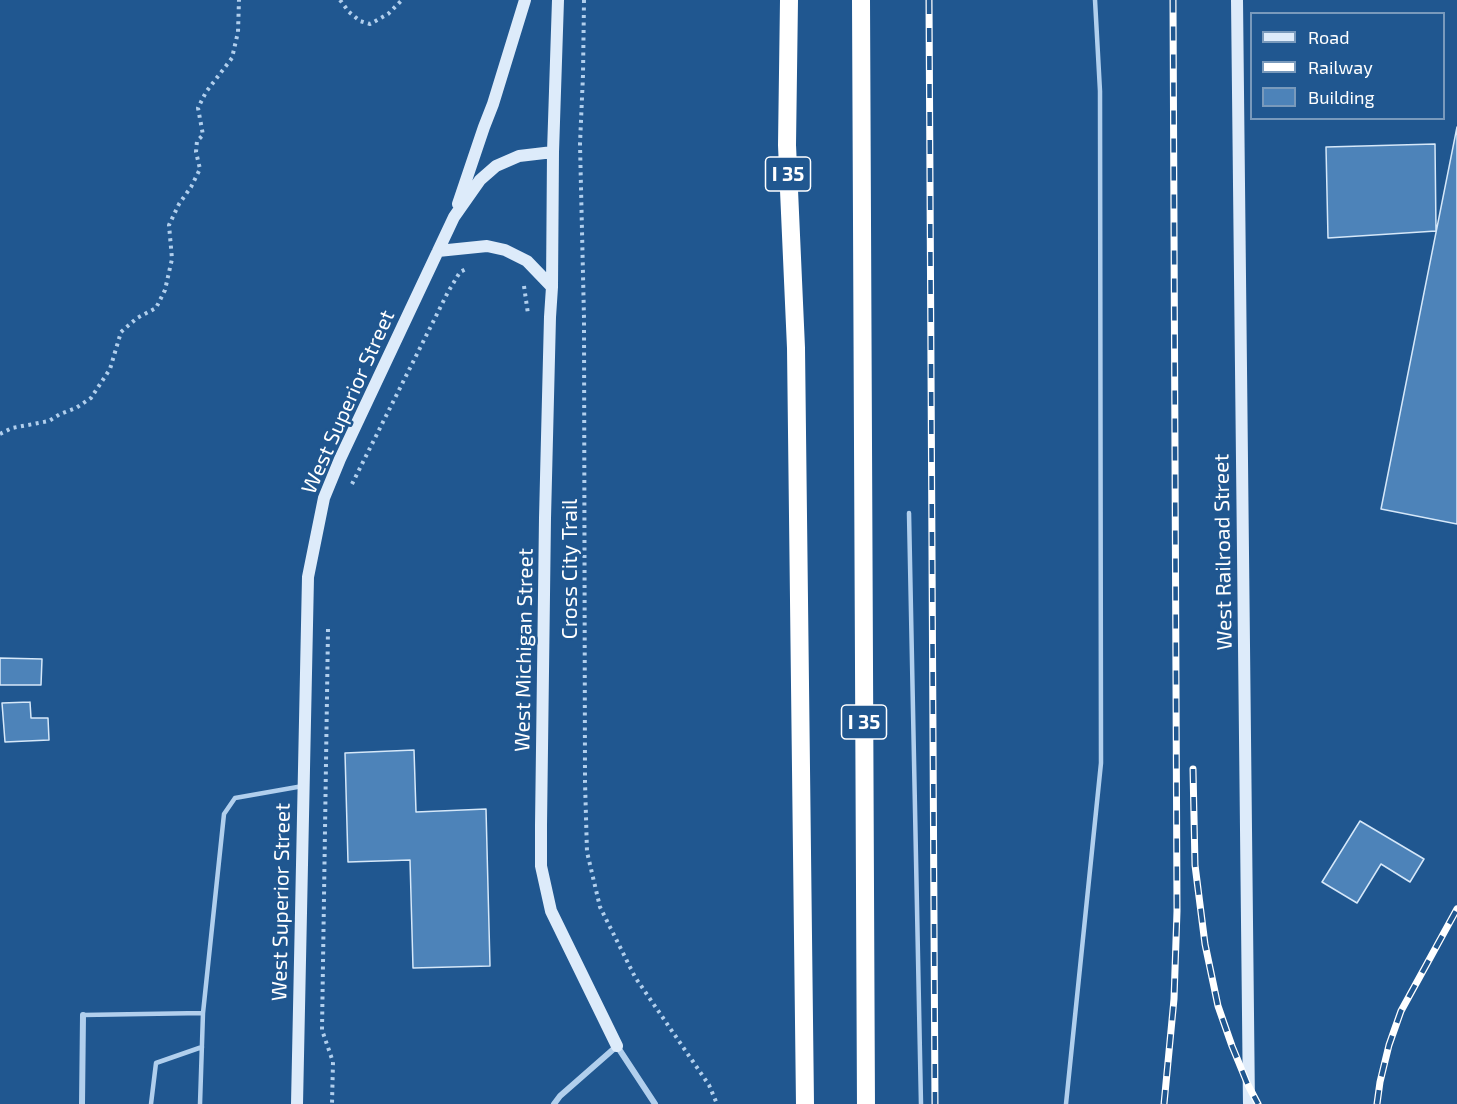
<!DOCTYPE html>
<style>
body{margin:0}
#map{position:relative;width:1457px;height:1104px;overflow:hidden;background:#205790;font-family:"Exo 2",sans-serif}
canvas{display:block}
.legend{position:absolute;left:1250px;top:12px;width:195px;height:108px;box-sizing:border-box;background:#205790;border:2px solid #799abc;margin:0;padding:8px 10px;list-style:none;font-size:18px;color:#fff}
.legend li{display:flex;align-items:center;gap:12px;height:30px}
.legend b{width:30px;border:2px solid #799abc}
</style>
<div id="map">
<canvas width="1457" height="1104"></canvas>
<ul class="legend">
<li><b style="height:8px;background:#ddebfa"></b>Road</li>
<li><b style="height:8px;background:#fff"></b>Railway</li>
<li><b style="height:16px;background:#4d83b9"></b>Building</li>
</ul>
</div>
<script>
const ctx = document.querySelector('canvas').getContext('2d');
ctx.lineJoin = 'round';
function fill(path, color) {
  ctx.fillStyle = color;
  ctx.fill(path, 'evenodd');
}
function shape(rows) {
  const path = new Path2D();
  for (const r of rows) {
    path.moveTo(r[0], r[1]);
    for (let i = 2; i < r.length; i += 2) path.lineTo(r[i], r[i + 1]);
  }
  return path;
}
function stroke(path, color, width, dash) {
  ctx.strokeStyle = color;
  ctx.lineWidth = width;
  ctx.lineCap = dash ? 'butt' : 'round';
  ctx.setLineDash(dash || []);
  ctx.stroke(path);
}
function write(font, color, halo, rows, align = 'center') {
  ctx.font = font + ' "Exo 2",sans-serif';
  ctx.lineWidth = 5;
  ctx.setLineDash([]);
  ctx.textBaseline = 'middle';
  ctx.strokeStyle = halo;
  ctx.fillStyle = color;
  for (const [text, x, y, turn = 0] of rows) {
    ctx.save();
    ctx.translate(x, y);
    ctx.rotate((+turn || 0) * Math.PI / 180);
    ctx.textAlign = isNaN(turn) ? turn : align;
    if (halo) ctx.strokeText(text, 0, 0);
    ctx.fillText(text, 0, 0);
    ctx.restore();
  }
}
const building = shape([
 [1457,127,1457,524,1381,509,1457,127],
 [1435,144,1436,231,1328,238,1326,147,1435,144],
 [0,658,42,659,41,685,0,685,0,658],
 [30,702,31,718,48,718,49,740,5,742,2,703,30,702],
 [414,750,416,812,486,809,490,966,413,968,410,860,348,862,345,753,414,750],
 [1360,821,1424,859,1410,882,1381,864,1357,903,1322,882,1360,821]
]);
fill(building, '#4d83b9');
stroke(building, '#d6e8f9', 1.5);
stroke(shape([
 [340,0,349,12,360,21,370,24,388,14,402,0],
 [584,0,583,75,580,144,584,318,585,782,587,852,600,907,635,977,709,1085,717,1104],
 [524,286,528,314],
 [0,434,12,428,49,421,60,414,76,408,91,398,110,369,121,332,137,318,156,308,165,290,172,259,169,225,179,204,191,187,200,169,196,152,197,141,203,135,198,108,206,92,232,58,238,32,239,0],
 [352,484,448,292,460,272,468,268],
 [328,629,322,1030,333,1062,332,1104]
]), '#b1cfed', 4, [3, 4.5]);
stroke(shape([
 [909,513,921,1104],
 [83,1015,203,1013,224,814,235,798,303,786],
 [151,1104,156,1063,202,1047],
 [200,1104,203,1013],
 [1066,1104,1101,763,1100,91,1095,0]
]), '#b1cfed', 4.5);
stroke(shape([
 [82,1104,83,1015],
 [554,1104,560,1096,617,1046,655,1104]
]), '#b1cfed', 6);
stroke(shape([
 [558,0,553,152,552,287,550,317,545,518,541,825,541,866,551,911,617,1046],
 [1237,0,1249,1104],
 [458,204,484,127,493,104,525,0],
 [438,251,487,246,505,250,527,261,552,287],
 [297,1104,308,577,324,498,340,459,454,217,480,180,496,166,519,156,553,152]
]), '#ddebfa', 12);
stroke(shape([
 [789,0,787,145,796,348,805,1104],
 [861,0,866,1104]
]), '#fff', 18);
const rail = shape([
 [929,0,935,1104],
 [1193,769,1195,865,1205,944,1218,1006,1232,1046,1248,1085,1258,1104],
 [1164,1104,1174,999,1177,911,1173,0],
 [1377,1104,1380,1082,1389,1045,1401,1011,1457,909]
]);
stroke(rail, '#fff', 7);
stroke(rail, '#205790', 4.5, [14]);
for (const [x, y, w] of [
 [788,174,45],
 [864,722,45]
]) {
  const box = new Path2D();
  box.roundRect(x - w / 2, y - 17, w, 34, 4.5);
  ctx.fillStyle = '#205790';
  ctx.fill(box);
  stroke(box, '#fff', 1.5);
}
write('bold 20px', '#fff', null, [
 ["I 35",788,174],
 ["I 35",864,722]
]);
write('21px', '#fff', '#205790', [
 ["West Superior Street",348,402,-66],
 ["West Railroad Street",1223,552,-91],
 ["Cross City Trail",570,569,-90],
 ["West Michigan Street",524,650,-89],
 ["West Superior Street",281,902,-89]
]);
</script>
